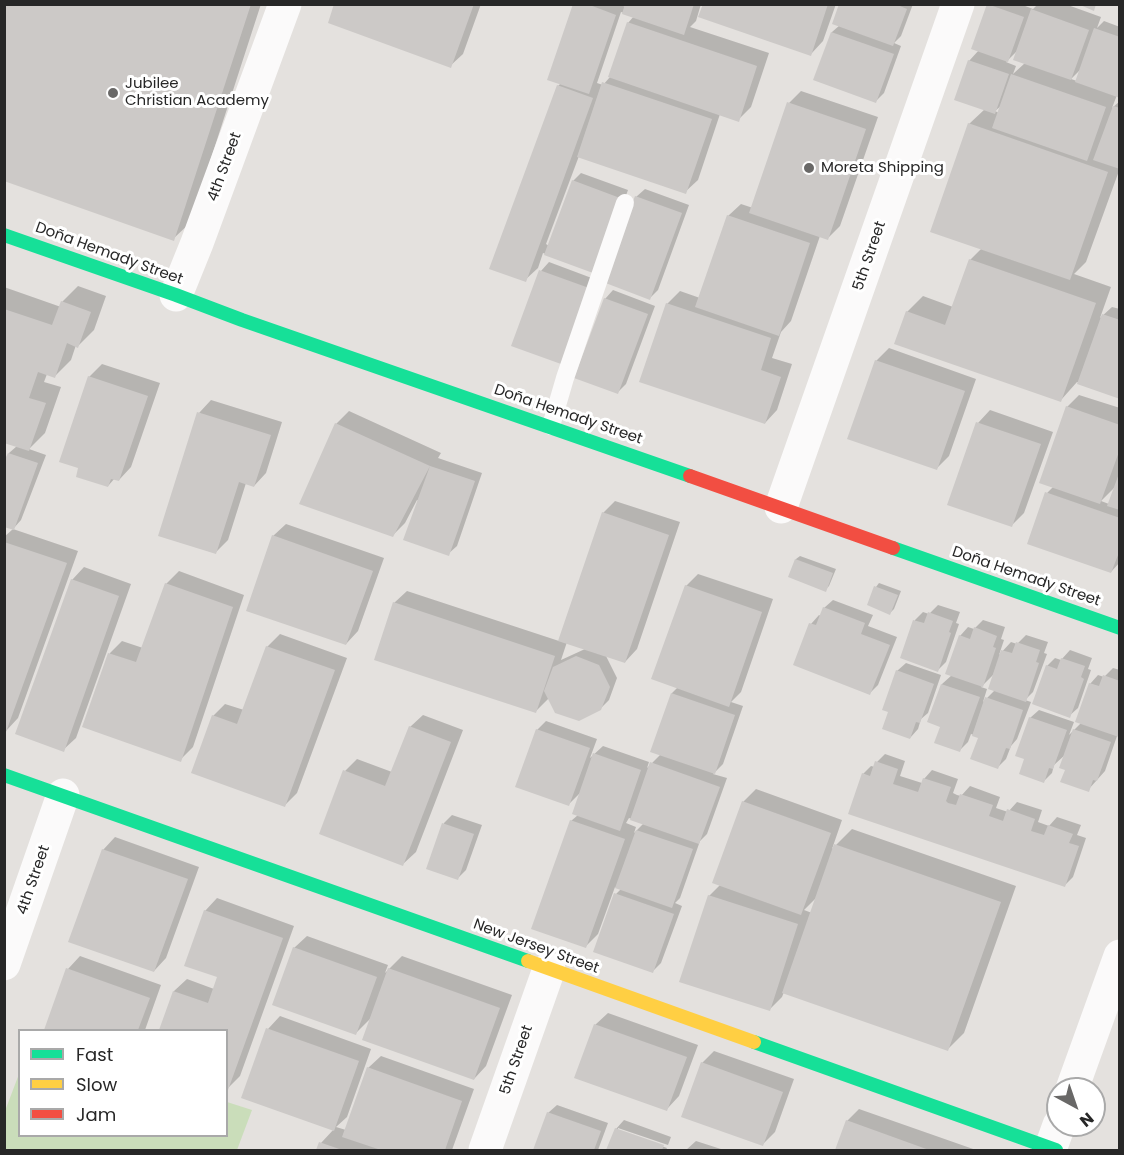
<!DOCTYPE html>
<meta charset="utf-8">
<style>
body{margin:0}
#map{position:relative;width:1124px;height:1155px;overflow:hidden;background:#e4e1de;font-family:Poppins,sans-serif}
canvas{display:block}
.frame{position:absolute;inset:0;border:6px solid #272727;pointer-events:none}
.legend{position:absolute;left:18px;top:1029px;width:210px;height:108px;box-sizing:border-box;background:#fff;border:2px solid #a9a9a9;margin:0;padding:8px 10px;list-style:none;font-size:18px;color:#272727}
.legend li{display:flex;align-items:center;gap:12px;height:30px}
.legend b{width:30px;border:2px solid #a9a9a9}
.north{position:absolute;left:1046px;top:1077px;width:60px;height:60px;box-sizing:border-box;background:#fff;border:2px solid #a9a9a9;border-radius:50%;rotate:140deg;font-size:16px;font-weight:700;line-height:24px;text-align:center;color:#272727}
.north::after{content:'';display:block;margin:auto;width:21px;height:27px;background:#696867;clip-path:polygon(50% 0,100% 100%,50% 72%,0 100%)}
</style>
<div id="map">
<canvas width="1124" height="1155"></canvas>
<div class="frame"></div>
<ul class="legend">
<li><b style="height:8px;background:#16e098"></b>Fast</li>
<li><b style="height:8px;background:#ffcf43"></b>Slow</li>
<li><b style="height:8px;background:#f24e42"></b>Jam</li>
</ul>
<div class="north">N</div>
</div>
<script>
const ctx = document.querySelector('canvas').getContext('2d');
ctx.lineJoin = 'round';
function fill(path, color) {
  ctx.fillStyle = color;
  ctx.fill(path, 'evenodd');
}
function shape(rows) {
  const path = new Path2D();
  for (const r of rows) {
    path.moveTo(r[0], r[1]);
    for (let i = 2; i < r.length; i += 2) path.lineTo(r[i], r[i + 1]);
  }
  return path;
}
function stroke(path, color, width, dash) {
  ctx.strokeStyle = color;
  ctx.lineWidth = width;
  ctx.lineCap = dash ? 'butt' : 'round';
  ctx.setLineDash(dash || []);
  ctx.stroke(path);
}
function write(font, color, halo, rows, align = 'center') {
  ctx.font = font + ' Poppins,sans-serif';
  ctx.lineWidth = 6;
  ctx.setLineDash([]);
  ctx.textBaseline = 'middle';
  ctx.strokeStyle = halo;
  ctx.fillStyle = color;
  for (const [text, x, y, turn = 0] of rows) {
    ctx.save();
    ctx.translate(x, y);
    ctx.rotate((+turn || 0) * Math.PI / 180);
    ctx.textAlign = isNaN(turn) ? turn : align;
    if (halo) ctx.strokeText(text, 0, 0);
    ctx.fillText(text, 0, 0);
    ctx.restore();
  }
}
fill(shape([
 [19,1074,20,1136,226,1136,227,1102,252,1110,237,1150,5,1150,5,1111]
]), '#caddba');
fill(shape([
 [4,4,261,4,190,223,173,239],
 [336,4,481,4,463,54,450,66],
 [575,4,618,4,626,7,627,4,701,4,696,21,690,27,769,53,751,107,738,120,720,114,698,180,685,192,579,156,546,244,549,246,573,181,581,173,628,190,601,263,592,271,543,253,538,268,525,280,558,86,561,83],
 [621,12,634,16,628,23,610,77,603,85,597,83],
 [704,4,836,4,823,41,811,54],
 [840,4,913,4,901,36,894,43,901,46,884,93,876,101,815,79,832,32,840,25],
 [988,4,1020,4,1033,9,1038,4,1065,4,1101,17,1097,28,1104,21,1120,27,1120,96,1117,95,1112,108,1120,101,1120,168,1086,262,1074,274,1111,287,1100,318,1112,307,1120,309,1120,397,1077,382,1061,400,907,312,923,296,953,307,970,260,982,248,969,124,985,109,969,61,979,50],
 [1018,50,1025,63,1013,74,1016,66,1006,62],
 [1082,68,1077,81,1071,79],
 [1002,105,999,113,995,111],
 [801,91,878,117,840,226,828,238,820,236,791,321,781,332,772,358,792,364,777,410,765,423,667,304,680,291,700,298,728,216,741,204,753,208,789,103],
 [645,189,689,205,658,290,650,298,636,197],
 [549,262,597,280,569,354,541,271],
 [78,286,106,296,94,330,78,346,76,345,71,360,54,377,47,374,44,382,61,387,45,433,29,449,46,455,21,520,13,529,78,551,18,718,6,731,4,730,4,537,13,529,9,453,17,446,4,441,4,287,61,307,62,302],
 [613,290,655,306,626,384,618,392,605,299],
 [889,348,976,379,949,456,937,468,876,361],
 [102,364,160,383,131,467,119,480,115,478,108,486,89,377],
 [1079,395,1120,408,1120,562,1111,572,1047,493,1054,486,1067,407],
 [1115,487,1109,504,1101,501],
 [211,400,282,422,266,473,254,486,246,483,228,540,215,553,199,413],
 [990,410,1053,432,1024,513,1012,525,978,423],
 [349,411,441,453,438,458,482,473,457,546,448,554,419,501,417,500,405,523,393,535,336,424],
 [615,501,680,522,637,649,625,662,606,656,617,678,609,700,600,709,549,698,536,711,394,603,407,591,559,641,603,513],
 [567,642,585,649,561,660],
 [286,524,384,558,358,631,346,644,273,536],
 [800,556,836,569,829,586,825,590,790,576,796,559],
 [84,567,131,584,76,738,63,750,72,580],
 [179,571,244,595,193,747,180,760,84,726,110,653,122,641,143,648,166,584],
 [698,574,773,599,741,692,731,702,743,706,723,764,713,774,727,778,707,834,700,841,680,898,675,903,682,906,661,963,653,971,616,894,621,889,615,887,598,934,586,946,571,821,578,815,581,792,569,804,537,730,546,721,597,739,590,758,603,746,649,762,647,768,661,754,652,751,672,693,678,687,686,586],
 [629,818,644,823,634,833,636,827,626,823],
 [879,583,901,591,894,609,890,613,869,604,876,587],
 [833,600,873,615,868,626,897,637,878,685,870,693,811,624,819,615,821,616,824,608],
 [938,605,960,612,956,623,959,624,946,662,938,670,902,657,915,620,923,612,929,614],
 [983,620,1005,627,1001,639,1004,640,999,655,1011,642,1017,644,1026,635,1048,642,1044,653,1047,654,1033,692,1025,700,1031,702,1017,739,1011,746,1006,759,998,767,980,737,971,734,968,742,960,750,942,726,929,721,942,684,952,675,960,636,968,627,974,629],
 [995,673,995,690,983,702,987,689,981,687],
 [280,634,347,658,297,793,285,805,213,716,225,704,244,710,267,647],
 [1070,650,1092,658,1088,669,1091,670,1078,708,1069,716,1047,666,1055,658,1061,660],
 [906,663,941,675,928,713,921,719,918,729,910,738,890,711,897,671],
 [1113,668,1120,670,1120,734,1117,736,1105,771,1088,790,1067,769,1066,754,1054,765,1052,773,1044,781,1026,758,1030,718,1039,710,1074,722,1069,735,1081,723,1090,684,1098,675,1104,677],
 [423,715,463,730,416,852,403,864,345,771,357,759,392,772,410,727],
 [885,754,905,761,900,776,922,783,924,779,932,770,958,779,953,793,957,795,961,796,970,786,1000,797,996,808,1008,812,1017,802,1042,810,1038,822,1049,826,1057,817,1081,825,1077,835,1086,838,1073,877,1064,886,863,774,871,766,875,767,877,762],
 [756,789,842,820,832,849,852,829,1016,886,964,1033,948,1049,784,992,782,997,770,1009,709,896,720,885,743,802],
 [817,897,812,913,804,910],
 [452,815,482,825,466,870,458,878,428,868,444,823],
 [115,837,199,867,166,958,154,971,103,850],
 [217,898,294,926,240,1076,228,1088,226,1030,160,1030,174,991,187,979,214,989,219,976,205,911],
 [307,936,388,965,385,973,402,956,512,995,486,1066,474,1079,372,1017,356,1033,294,948],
 [80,956,161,985,145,1030,45,1030,68,969],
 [608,1013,698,1045,679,1096,667,1109,595,1025],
 [280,1016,371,1049,347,1117,336,1127,346,1130,368,1068,381,1056,474,1089,452,1150,318,1150,321,1143,334,1129,243,1097,268,1029],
 [714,1051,794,1079,775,1132,763,1144,702,1063],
 [557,1105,608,1123,598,1150,535,1150,548,1113],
 [859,1109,976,1150,836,1150,847,1121],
 [624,1120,671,1137,668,1145,618,1128,618,1131,667,1148,666,1150,608,1150,616,1129],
 [696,1141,724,1150,686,1150]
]), '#0003');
fill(shape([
 [4,4,251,4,174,241,4,181],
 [334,4,474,4,451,68,328,23],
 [573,4,587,4,616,15,589,94,547,80],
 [625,4,694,4,684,35,622,14],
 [703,4,828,4,811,56,698,17],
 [839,4,895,4,907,9,893,46,832,24],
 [987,4,1024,17,1008,62,971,49],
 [1078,4,1096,4,1094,11],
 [1031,9,1089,30,1071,80,1013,60],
 [627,22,757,66,739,122,608,77],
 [1094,28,1120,37,1120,98,1075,82],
 [831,32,894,54,876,103,813,80],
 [968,60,1009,74,995,114,954,100],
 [1011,74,1106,107,1087,161,992,128],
 [602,82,712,119,686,194,577,157],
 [557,85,593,98,526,282,489,269],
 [787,102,866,129,828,240,749,213],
 [1113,106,1120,108,1120,169,1093,160],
 [968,123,1108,172,1070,280,930,232],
 [572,180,620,198,593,273,544,255],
 [635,196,682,213,650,300,603,282],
 [727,215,810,243,779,336,695,307],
 [969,259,1096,303,1061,402,894,344,906,311,945,325],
 [539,270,589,288,561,364,511,346],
 [604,298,648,314,618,394,574,378],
 [61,301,91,312,78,348,67,343,55,378,38,372,29,398,46,403,29,451,4,443,4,309,52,325],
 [666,303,771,338,761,370,781,377,765,424,639,382],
 [1102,314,1120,320,1120,399,1077,384],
 [875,360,965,391,937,470,847,439],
 [88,376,148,396,119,481,111,479,108,487,76,477,78,468,59,462],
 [1066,406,1120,425,1120,449,1100,504,1039,483],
 [197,412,271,435,254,487,239,482,216,554,158,536],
 [976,422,1041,444,1012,527,947,505],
 [335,423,430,466,475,481,449,556,403,540,430,466,393,537,299,504],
 [8,453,38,463,14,530,4,527,4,461],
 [1120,471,1120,510,1107,506],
 [1045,492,1120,518,1120,550,1111,573,1027,544],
 [602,512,669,535,625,663,558,641],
 [272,535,373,571,346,645,246,611],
 [4,542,67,563,6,732,4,732],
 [795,559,833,573,826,592,788,577],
 [71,579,119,596,64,752,15,734],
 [165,583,233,607,181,762,82,727,108,653,136,662],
 [685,585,762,612,729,707,651,679],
 [874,586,898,595,890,615,867,605],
 [393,602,555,656,536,713,374,660],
 [823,607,865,623,861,634,890,645,870,695,793,665,809,623,816,625],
 [928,612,953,621,949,632,951,633,938,672,900,658,913,620,924,623],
 [974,627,997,636,993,647,996,648,983,687,945,674,959,635,970,639],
 [1016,642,1040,650,1036,662,1039,663,1026,702,988,689,1001,650,1012,653],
 [266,646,335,670,285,807,191,773,212,715,237,724],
 [576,656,599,665,610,687,601,710,579,721,555,713,544,691,553,667],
 [1061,658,1085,666,1081,677,1084,679,1070,718,1032,704,1046,665,1057,669],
 [896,670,934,684,920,723,916,722,910,739,882,729,888,712,882,710],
 [1103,675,1120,681,1119,737,1075,722,1089,683,1099,686],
 [941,684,980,697,960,752,934,743,940,727,927,722],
 [671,693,735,715,715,774,650,752],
 [985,697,1023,710,1010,749,1006,748,998,769,970,759,978,738,972,736],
 [1029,717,1067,730,1053,769,1049,768,1044,783,1019,774,1024,759,1015,756],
 [409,726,451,742,403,866,319,834,343,770,385,786],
 [536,729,590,748,569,806,515,787],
 [1073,729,1111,742,1097,781,1093,780,1089,792,1060,782,1065,770,1059,768],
 [593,753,641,770,620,831,572,814],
 [875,761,898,769,893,784,918,792,923,778,951,787,946,801,948,803,956,805,960,794,993,805,989,816,1003,821,1007,809,1035,819,1031,831,1044,835,1048,825,1073,834,1069,843,1079,846,1065,887,848,814,862,773,870,776],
 [650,762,720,787,699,844,630,820],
 [742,801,831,833,801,915,712,883],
 [570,820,625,839,586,948,531,929],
 [442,823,474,834,458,880,426,869],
 [636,830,693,849,672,908,615,888],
 [834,844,1001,902,948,1051,782,993],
 [102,849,188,879,154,972,68,942],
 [614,893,674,914,653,973,593,952],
 [708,895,798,924,770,1011,679,982],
 [204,910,283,938,228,1090,226,1090,226,1030,159,1030,173,991,208,1003,217,977,184,966],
 [293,947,377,977,356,1035,272,1005],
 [66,968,150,998,138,1030,44,1030],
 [388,968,500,1008,474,1080,362,1040],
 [594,1024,687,1057,667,1111,574,1078],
 [266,1028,359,1061,334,1131,241,1098],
 [701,1062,783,1092,763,1146,681,1117],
 [367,1067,462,1101,445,1150,381,1150,342,1137],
 [547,1112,601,1131,594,1150,533,1150],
 [846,1120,929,1150,835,1150],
 [615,1128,664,1145,662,1150,606,1150],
 [319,1142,342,1150,316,1150]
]), '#ccc9c7');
stroke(shape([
 [551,426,565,378,625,203]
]), '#fbfafa', 18);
stroke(shape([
 [176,295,197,243,285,4],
 [781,507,958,4],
 [4,964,63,795],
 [1072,1089,1120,956],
 [485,1150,549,969],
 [1050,1150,1059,1125]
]), '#fbfafa', 33);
stroke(shape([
 [4,235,176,295,242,320,690,476],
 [893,548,1120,628],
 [4,775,528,961],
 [754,1042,1056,1150]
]), '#16e098', 14);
stroke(shape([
 [528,961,754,1042]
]), '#ffcf43', 14);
stroke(shape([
 [690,476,893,548]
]), '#f24e42', 14);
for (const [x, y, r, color] of [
 [113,93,6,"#696867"],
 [809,168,6,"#696867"]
]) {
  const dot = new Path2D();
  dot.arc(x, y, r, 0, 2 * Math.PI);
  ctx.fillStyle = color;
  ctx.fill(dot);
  stroke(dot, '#fff', 2);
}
write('15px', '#272727', '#fff', [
 ["Jubilee",125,84],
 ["Christian Academy",125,101],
 ["Moreta Shipping",821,168]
], 'left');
write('15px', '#272727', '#fff', [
 ["4th Street",225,167,-70],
 ["Doña Hemady Street",109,254,20],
 ["5th Street",870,256,-71],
 ["Doña Hemady Street",568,415,19],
 ["Doña Hemady Street",1026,577,19],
 ["4th Street",34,880,-71],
 ["New Jersey Street",536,947,20],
 ["5th Street",517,1060,-71]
]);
</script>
